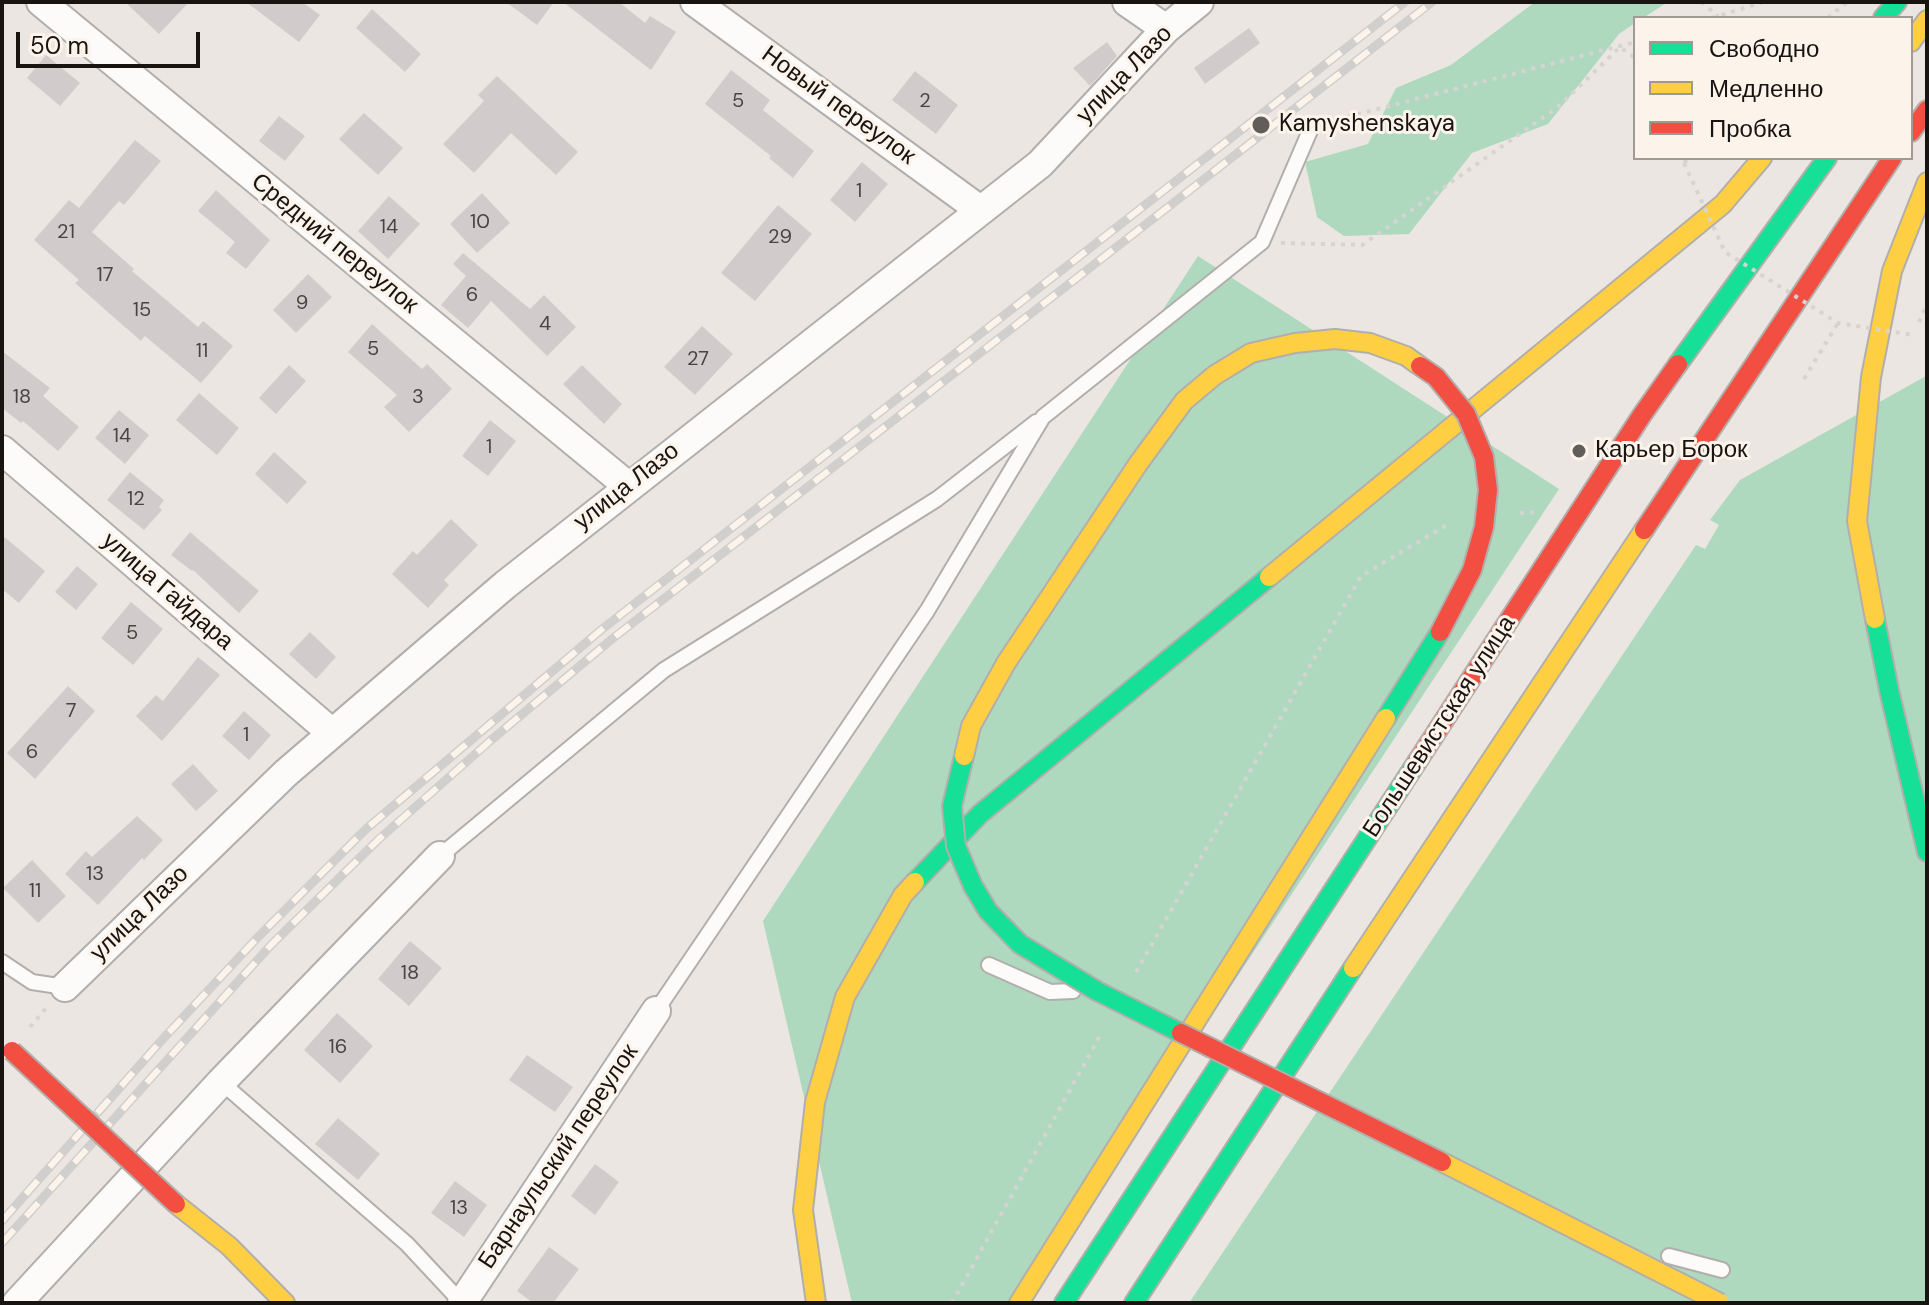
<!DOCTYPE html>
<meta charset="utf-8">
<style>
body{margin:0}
#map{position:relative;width:1929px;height:1305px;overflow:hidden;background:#ebe6e1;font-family:"DM Sans",sans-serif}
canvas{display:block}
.frame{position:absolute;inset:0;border:4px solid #171411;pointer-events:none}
.legend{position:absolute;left:1633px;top:16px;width:280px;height:144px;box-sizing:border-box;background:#fcf3ea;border:2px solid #a09a93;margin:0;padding:10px 14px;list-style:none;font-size:24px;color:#171411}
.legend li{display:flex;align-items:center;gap:16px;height:40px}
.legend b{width:40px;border:2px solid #a09a93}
.scale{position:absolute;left:16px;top:32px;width:184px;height:36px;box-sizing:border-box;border:4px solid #171411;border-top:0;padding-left:10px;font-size:24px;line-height:28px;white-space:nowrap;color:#171411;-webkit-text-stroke:6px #fcf3ea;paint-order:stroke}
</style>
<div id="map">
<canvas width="1929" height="1305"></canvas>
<div class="frame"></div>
<ul class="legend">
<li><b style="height:10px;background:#16e098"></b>Свободно</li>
<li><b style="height:10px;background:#ffcf43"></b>Медленно</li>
<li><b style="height:10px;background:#f24e42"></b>Пробка</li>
</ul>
<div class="scale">50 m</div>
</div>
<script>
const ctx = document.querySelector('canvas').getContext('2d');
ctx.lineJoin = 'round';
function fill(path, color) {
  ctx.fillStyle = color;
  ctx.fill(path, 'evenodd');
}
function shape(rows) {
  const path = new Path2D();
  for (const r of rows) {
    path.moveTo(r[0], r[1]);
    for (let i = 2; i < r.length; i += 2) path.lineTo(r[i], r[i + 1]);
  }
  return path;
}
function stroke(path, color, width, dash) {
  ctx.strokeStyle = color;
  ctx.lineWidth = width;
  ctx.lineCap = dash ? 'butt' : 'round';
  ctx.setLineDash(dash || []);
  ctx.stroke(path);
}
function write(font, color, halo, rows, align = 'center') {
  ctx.font = font + ' "DM Sans",sans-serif';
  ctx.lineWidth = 6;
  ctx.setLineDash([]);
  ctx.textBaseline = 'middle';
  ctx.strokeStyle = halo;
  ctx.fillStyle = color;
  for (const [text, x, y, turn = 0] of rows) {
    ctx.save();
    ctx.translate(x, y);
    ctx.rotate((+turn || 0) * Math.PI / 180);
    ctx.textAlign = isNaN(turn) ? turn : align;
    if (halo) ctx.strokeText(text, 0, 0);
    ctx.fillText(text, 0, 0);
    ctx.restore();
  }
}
fill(shape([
 [1535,2,1668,2,1643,18,1635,18,1635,23,1619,34,1548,124,1472,153,1409,234,1344,236,1317,217,1305,162,1368,144,1396,88,1451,65],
 [1198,256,1559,489,1022,1303,852,1303,763,921],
 [1926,376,1927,1303,1189,1303,1696,545,1705,549,1719,525,1710,520,1740,480]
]), '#aed9bf');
fill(shape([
 [125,2,189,2,159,34],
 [246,2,302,2,320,15,299,42],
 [506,2,554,2,537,25],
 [563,2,619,2,645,23,650,16,676,32,651,70],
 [372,9,421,54,405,72,356,28],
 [1249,28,1260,43,1205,84,1194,68],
 [1107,42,1117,56,1090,86,1073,68],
 [46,55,80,83,60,106,27,78],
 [731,70,770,100,763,110,814,151,793,178,769,158,771,156,705,104],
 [915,71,958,105,936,134,892,100],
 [497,76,578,152,556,175,511,133,474,173,443,144,484,101,478,95],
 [364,113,403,148,378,175,339,139],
 [279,116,305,136,285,161,259,141],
 [135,140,161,161,124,205,119,201,92,232,134,269,132,271,198,327,203,321,233,346,201,383,145,336,141,341,118,321,75,283,79,280,34,240,69,200,79,208],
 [862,162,888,184,855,222,830,200],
 [216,190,270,240,246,269,226,253,235,242,198,211],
 [482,193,510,223,477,253,450,224],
 [389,196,420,224,388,259,358,231],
 [778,205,812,234,755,301,721,273],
 [463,253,530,309,544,295,576,327,547,356,491,301,468,328,441,305,466,276,453,264],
 [308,274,332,297,296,333,273,310],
 [372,324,422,369,427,364,452,389,409,432,384,407,397,395,348,352],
 [702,326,733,354,695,395,664,367],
 [2,351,50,388,43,396,79,427,58,451,23,421,21,423,2,408],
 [289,365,306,381,276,414,259,398],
 [582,365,622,404,604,424,563,384],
 [199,393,239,428,217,455,176,420],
 [119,410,149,435,125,464,95,438],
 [490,420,516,441,488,476,462,456],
 [274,452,307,482,287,504,255,474],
 [130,472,164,500,159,507,162,510,144,530,107,500],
 [451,519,478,545,444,580,449,585,428,608,392,574,413,551,417,555],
 [190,532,259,591,239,613,193,570,192,571,171,555],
 [2,535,45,571,19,603,2,589],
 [77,566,98,584,76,610,55,592],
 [131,602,163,629,133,665,101,638],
 [310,632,336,657,316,679,289,654],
 [198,657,220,675,162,741,136,716,156,695,163,701],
 [68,686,95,711,35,779,7,753],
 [244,711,271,735,249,760,222,736],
 [193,764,218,791,196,811,171,784],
 [137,816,163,840,144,860,142,858,98,905,65,874,86,851,92,857],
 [32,860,66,896,38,923,3,888],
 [410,941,442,968,409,1006,378,979],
 [337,1013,373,1046,340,1083,304,1050],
 [527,1055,573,1087,555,1112,509,1080],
 [338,1118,380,1154,358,1180,315,1144],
 [595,1164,619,1182,595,1215,571,1196],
 [455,1181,487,1205,464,1237,431,1213],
 [549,1247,579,1269,553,1303,533,1303,517,1291]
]), '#d1cccb');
const lane = shape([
 [440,856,664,670,937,499,1036,422],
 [2,962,32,982,65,987],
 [989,965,1050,992,1073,991],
 [656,1011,927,611,1043,417,1262,242,1312,126],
 [221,1082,407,1244,462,1303],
 [1669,1256,1722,1270]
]);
const street = shape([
 [41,2,628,486],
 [695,2,980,210],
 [1127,2,1166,29],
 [2,450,332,733],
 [65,987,286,773,505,585,1040,164,1166,29,1199,2],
 [17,1303,221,1082,440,856],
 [462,1303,656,1011]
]);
const fast = shape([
 [1883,18,1897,2],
 [1678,364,1827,158],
 [1875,619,1889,690,1927,852],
 [1386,718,1440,632],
 [915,882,980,814,1269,577],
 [1064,1303,1417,762],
 [1134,1303,1353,968]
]);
const slow = shape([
 [1911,42,1927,20],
 [1269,577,1723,204,1762,158],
 [1875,619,1857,521,1871,377,1892,271,1927,182],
 [1353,968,1644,530],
 [176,1204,229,1246,285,1303],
 [816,1303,803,1210,815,1102,845,997,903,895,915,882],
 [1019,1303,1386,718]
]);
const jam = shape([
 [1911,132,1927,110],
 [1644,530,1892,158],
 [1417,762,1642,415,1678,364]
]);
stroke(lane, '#b2aeab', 18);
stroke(street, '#b2aeab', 32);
stroke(fast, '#b2aeab', 22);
stroke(slow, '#b2aeab', 22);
stroke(jam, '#b2aeab', 22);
stroke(shape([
 [1701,2,1718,16],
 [1712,18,1763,2],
 [1828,18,1847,2],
 [1328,122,1635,42],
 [1684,163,1689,158],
 [1281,243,1362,245,1558,107,1620,47,1635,58],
 [1919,322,1927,304],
 [1804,379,1838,323],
 [1520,513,1539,512],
 [1136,972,1361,576,1450,523],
 [30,1027,48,1006],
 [952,1303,1102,1032]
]), '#d5d4d3', 4, [4, 6]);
stroke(lane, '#fcfbfa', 14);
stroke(street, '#fcfbfa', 28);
stroke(fast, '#16e098', 18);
stroke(slow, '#ffcf43', 18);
stroke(jam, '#f24e42', 18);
const rail = shape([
 [2,1221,161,1041,259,936,366,829,601,630,1405,2],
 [2,1243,271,945,379,839,490,741,612,639,1432,2]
]);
stroke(rail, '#d1cfcd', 9);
stroke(rail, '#fcf3ea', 6, [18]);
const fastBridge = shape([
 [964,756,952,806,956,846,973,886,988,911,1020,944,1097,991,1181,1033]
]);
const slowBridge = shape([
 [964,756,971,726,1006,663,1138,464,1184,401,1215,375,1251,353,1295,343,1335,339,1370,343,1406,356,1420,366],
 [1442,1162,1720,1303]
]);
const jamBridge = shape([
 [1420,366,1436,377,1466,414,1484,457,1488,490,1484,527,1472,570,1440,632],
 [1181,1033,1442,1162],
 [12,1051,176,1204]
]);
stroke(fastBridge, '#b2aeab', 22, []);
stroke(slowBridge, '#b2aeab', 22, []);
stroke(jamBridge, '#b2aeab', 22, []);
stroke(shape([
 [1684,163,1725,252,1838,323,1913,335]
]), '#d5d4d3', 4, [4, 6]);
stroke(fastBridge, '#16e098', 18);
stroke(slowBridge, '#ffcf43', 18);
stroke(jamBridge, '#f24e42', 18);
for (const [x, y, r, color] of [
 [1261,125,10,"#615e5a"],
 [1579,451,8,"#615e5a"]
]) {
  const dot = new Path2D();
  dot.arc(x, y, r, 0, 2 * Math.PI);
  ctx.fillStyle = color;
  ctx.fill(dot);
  stroke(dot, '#fcf3ea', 3);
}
write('20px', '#484442', null, [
 ["5",738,102],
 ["2",925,102],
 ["1",859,192],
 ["10",480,223],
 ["14",389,228],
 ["21",66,233],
 ["29",780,238],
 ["17",105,276],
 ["6",472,296],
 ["9",302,304],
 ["15",142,311],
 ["4",545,325],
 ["5",373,350],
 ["11",202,352],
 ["27",698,360],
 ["18",22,398],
 ["3",418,398],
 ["14",122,437],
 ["1",489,448],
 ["12",136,500],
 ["5",132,634],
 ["7",71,712],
 ["1",246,736],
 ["6",32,753],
 ["13",95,875],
 ["11",35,892],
 ["18",410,974],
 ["16",338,1048],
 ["13",459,1209]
]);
write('24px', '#171411', '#fcf3ea', [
 ["улица Лазо",1125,75,-46],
 ["Новый переулок",838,106,36],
 ["Средний переулок",334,244,39],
 ["улица Лазо",627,487,-38],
 ["улица Гайдара",167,592,41],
 ["Большевистская улица",1440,727,-57],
 ["улица Лазо",140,914,-44],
 ["Барнаульский переулок",559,1157,-56]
]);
write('24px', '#171411', '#fcf3ea', [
 ["Kamyshenskaya",1279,125],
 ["Карьер Борок",1595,451]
], 'left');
</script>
